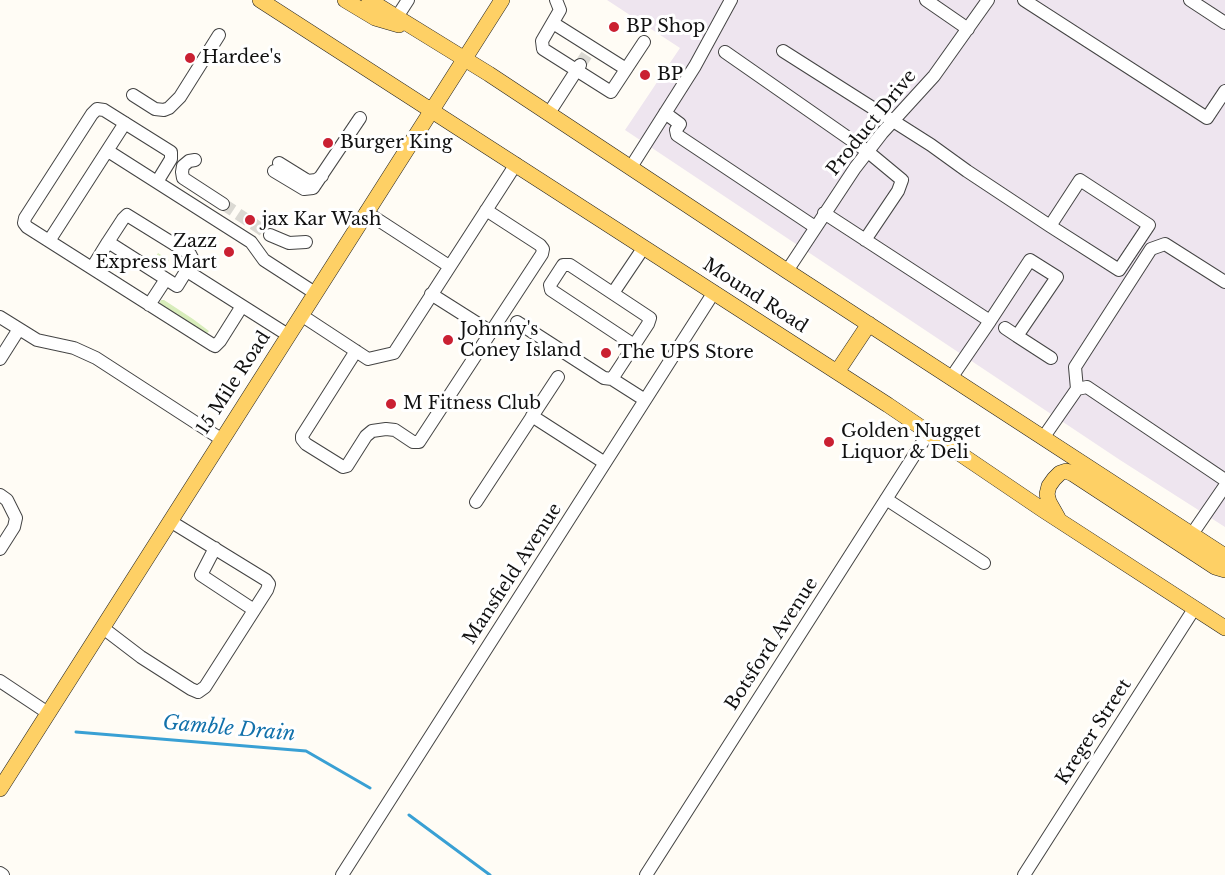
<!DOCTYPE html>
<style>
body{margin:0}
canvas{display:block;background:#fffcf5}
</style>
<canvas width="1225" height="875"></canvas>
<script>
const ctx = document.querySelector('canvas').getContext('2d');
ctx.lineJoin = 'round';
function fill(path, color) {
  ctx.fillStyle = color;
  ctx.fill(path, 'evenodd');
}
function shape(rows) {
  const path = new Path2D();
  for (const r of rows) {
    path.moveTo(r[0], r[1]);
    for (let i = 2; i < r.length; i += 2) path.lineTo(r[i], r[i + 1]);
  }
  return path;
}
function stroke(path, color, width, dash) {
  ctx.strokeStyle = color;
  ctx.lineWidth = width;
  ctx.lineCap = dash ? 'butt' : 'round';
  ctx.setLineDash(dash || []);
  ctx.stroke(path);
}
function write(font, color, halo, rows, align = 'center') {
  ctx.font = font + ' "Libre Baskerville",serif';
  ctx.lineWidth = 6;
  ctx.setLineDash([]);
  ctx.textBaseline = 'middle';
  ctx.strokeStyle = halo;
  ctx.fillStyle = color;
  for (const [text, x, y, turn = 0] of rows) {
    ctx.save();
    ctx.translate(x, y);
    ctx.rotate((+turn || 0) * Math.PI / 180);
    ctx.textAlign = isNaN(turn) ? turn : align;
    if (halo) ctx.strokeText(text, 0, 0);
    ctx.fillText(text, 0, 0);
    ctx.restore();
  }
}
fill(shape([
 [607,0,1225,0,1225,527,1120,460,625,130,680,48]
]), '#eee5ef');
fill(shape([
 [158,253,169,260,164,268,153,261],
 [161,300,164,300,193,319,209,331,206,335,159,304]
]), '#d8edbb');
stroke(shape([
 [76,732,306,751,370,788],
 [409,815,490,875]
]), '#39a0d4', 3);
stroke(shape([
 [580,65,589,51],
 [223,204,270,235]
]), '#dbd9d3', 12, [12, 6]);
const minor = shape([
 [556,0,560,10,542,41,543,49,611,92,644,42],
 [926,0,968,29],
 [1024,0,1207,118,1225,91],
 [1190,0,1225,23],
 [397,17,408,0],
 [553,23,626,69],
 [783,51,931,145,967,171,1050,226,1119,270,1149,225,1080,180,1050,226],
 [725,52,867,151,902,180,898,191,865,240],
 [133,95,155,109,164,110,169,108,180,97,219,35],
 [549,113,580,65],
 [665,113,680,124,676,130,677,135,815,227],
 [108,151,251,242,264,260,315,293],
 [195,160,189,161,183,166,182,172,183,178,223,204],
 [279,163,308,181,316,180,322,176],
 [631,167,695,66,731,0],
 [274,171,304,189,313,188,360,118],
 [157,182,171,159,171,152,104,110,97,109,92,114,25,218,24,223,27,227,213,345,215,346,220,341,242,306],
 [366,212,449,266],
 [824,213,990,321,951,378],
 [270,235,289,243,306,242],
 [49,241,125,123],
 [92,268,108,242,123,219,127,215,190,254,193,260,177,286,108,242],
 [187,271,288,335],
 [787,271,855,168,882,133,934,76,988,0],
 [613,293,644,247],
 [431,294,491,332],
 [149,305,166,279],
 [301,315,368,359,394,353,516,164],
 [0,317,37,340,74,348,96,358,221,439],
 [990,321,1030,260,1057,277,1017,336,1005,328],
 [517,322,604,378,612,379,645,400],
 [1017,336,1051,358],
 [356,351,302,436,302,439,306,444,343,467,347,466,366,436,372,431,386,429,395,430,413,442,419,442,542,254,543,249,540,245,486,210],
 [0,359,19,329],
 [612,379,648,324,650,318,570,265,563,265,550,285,551,290,634,345],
 [1077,389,1075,367,1151,249,1165,244,1225,282],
 [532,416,605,463],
 [1043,438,1077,389,1087,387,1225,480],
 [0,495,7,500,16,518,14,527,0,549],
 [886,499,984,563],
 [476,502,558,377],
 [1192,534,1225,486],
 [215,548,201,575,254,610],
 [103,628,141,657,191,689,198,692,205,687,267,590,269,584,266,580,170,521],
 [0,681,48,713],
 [0,873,3,875],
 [342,875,714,292],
 [646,875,929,432],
 [1024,875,1194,609]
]);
const major = shape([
 [260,0,888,405,1043,510,1225,628],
 [345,0,375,18,399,25],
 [369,0,489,74,787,271,1225,556],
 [837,372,869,324],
 [1058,518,1049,502,1047,494,1049,486,1054,479,1060,473,1066,471,1073,474,1215,567,1225,570],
 [0,789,502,0]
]);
stroke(minor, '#444', 14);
stroke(major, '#222', 16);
stroke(minor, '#fff', 12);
stroke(major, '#fed065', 15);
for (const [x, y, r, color] of [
 [614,27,6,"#ca2032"],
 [190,58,6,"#ca2032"],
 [645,75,6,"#ca2032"],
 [328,143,6,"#ca2032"],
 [250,220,6,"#ca2032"],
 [229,252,6,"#ca2032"],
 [448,340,6,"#ca2032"],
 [606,353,6,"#ca2032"],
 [391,404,6,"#ca2032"],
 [829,442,6,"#ca2032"]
]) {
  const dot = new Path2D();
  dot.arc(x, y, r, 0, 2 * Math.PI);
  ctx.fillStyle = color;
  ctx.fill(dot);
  stroke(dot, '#fff', 2);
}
write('18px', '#111', '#fff', [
 ["BP Shop",626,27],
 ["Hardee's",202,58],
 ["BP",657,75],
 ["Burger King",340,143],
 ["jax Kar Wash",262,220],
 ["Zazz",217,242,"right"],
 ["Express Mart",217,263,"right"],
 ["Johnny's",460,330],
 ["Coney Island",460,351],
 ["The UPS Store",618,353],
 ["M Fitness Club",403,404],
 ["Golden Nugget",841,432],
 ["Liquor & Deli",841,453]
], 'left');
write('18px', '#111', '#fff', [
 ["Product Drive",872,123,-51],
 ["Mound Road",755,296,33],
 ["15 Mile Road",234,383,-57],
 ["Mansfield Avenue",513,574,-57],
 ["Botsford Avenue",772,644,-57],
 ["Kreger Street",1094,732,-57]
]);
write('italic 20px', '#1271ab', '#fff', [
 ["Gamble Drain",229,729,5]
]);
</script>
